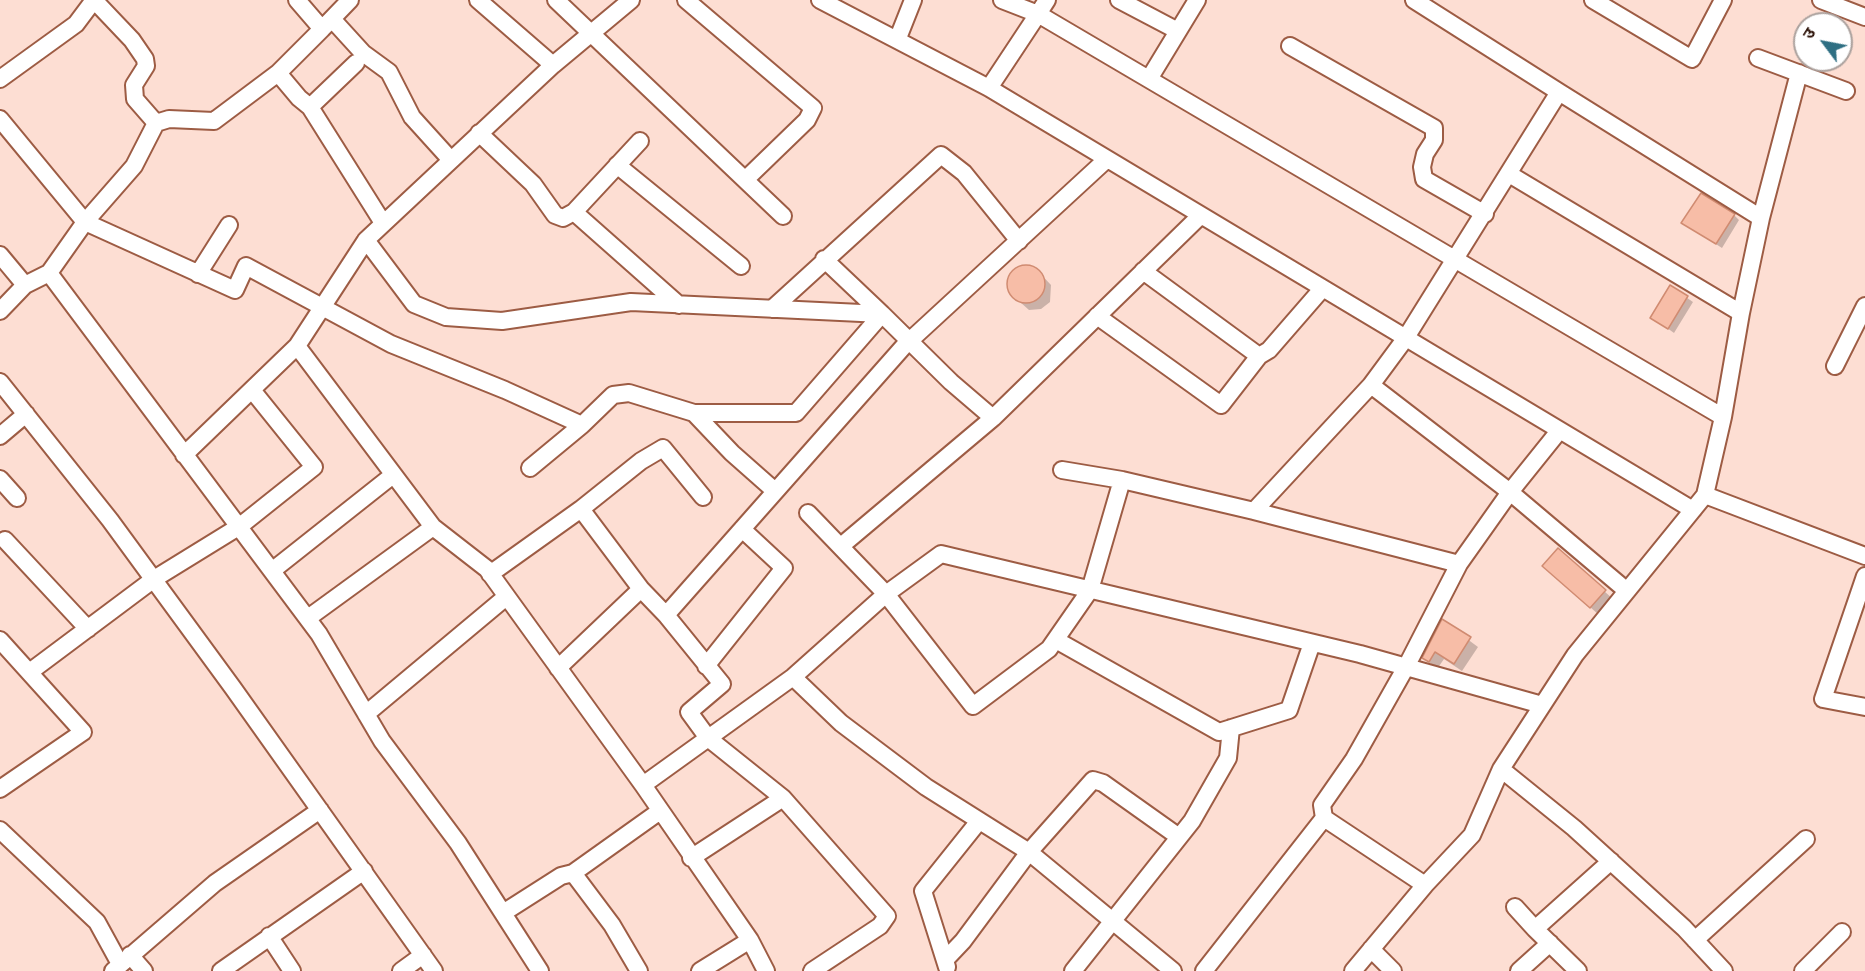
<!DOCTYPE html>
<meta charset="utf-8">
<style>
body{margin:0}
#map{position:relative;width:1865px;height:971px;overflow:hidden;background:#fdded3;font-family:"Crimson Pro","Noto Sans Devanagari",serif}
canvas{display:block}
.north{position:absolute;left:1793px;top:12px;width:60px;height:60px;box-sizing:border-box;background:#fff;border:2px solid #aba19d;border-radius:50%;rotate:302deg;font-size:16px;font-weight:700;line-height:24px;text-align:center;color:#2d1309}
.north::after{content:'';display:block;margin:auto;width:21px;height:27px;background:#2f6f83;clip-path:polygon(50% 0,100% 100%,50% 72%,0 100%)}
</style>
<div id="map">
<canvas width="1865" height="971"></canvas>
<div class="north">उ</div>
</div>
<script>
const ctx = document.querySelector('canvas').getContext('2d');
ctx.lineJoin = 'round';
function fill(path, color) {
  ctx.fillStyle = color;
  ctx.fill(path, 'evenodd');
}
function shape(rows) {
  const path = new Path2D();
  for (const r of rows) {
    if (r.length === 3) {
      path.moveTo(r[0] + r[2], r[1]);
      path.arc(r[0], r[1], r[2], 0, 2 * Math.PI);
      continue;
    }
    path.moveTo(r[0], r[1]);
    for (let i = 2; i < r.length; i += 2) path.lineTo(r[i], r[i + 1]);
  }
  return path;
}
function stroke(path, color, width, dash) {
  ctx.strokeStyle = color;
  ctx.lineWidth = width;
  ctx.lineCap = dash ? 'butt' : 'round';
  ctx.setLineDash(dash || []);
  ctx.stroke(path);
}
fill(shape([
 [1734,215,1739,220,1722,248,1683,223],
 [1035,268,1051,285,1050,302,1041,309,1029,310,1020,302,1012,294,1009,283,1018,269],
 [1671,287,1693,302,1674,333,1652,317],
 [1558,550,1613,599,1599,615,1552,573],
 [1443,621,1478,647,1462,671,1444,659,1437,669,1424,658]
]), '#0003');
const building = shape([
 [1701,193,1735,214,1716,244,1681,223,1701,193],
 [1026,284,19],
 [1670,285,1688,296,1668,329,1650,318,1670,285],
 [1558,548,1606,590,1590,608,1542,566,1558,548],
 [1442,619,1471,637,1454,664,1435,652,1429,662,1422,658,1442,619]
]);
fill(building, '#f7bda7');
stroke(building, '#d08b71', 1.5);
const minor = shape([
 [94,0,132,40,145,59,146,66,134,85,135,99,156,123],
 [297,0,322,29,350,0],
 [556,0,783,216],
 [686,0,813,108,807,120,746,179],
 [820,0,989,88,1693,510],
 [1002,0,1038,14,1047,0],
 [1119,0,1178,31],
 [1593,0,1692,59,1723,0],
 [1821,0,1865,17],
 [332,19,363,53,389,72,412,117,450,159],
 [898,38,913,0],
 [1290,46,1434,128,1434,140,1425,154,1422,167,1424,179,1485,214],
 [1758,58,1846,91],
 [553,65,631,0],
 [278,73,299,98,310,107,383,223],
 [0,79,76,24,94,0],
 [1149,79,1197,0],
 [989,88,1038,14,1723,417,1705,495],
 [1559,92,1761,218,1741,313],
 [310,107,356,63],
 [0,119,85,222,134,166,156,123,169,119,214,121,278,73,322,29],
 [479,133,533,184,555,215,563,218,574,212,640,141],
 [617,165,741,266],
 [1509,174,1741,313,1723,417],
 [574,212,679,305],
 [1761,218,1799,73],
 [366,240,414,304,446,317,502,321,631,302,882,314,951,382,993,418],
 [0,255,25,285,49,273,85,222,235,290,246,266,391,344,505,390,582,425,613,395,629,393,694,413,796,413,882,314,824,259],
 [1143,271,1259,356],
 [49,273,319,634,382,741,458,843,540,971],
 [198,274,229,225],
 [772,309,941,155,964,173,1019,241],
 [0,311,25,285],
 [1097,316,1221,405,1259,356,1269,350,1322,289],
 [297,346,433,527,487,569,643,785,750,940,700,971],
 [1835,366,1865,306],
 [0,382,110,520,233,688,434,971],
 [1371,385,1510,492,1627,591],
 [694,413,732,453,775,491],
 [0,436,26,414],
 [184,455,297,346,366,240,553,65,478,0],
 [530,468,582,425],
 [1062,470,1122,480],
 [0,479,17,498],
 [581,509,641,461,663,448,703,497],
 [808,513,886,594,973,706,1049,649,1090,590,1122,480,1254,511,1371,385,1405,339,1559,92,1414,0],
 [5,540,88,629],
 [841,546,993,418,1200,216],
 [1459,564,1510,492,1559,431],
 [273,570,393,475],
 [490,574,581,509,641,589],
 [1865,576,1823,699,1865,707],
 [666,615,722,684,689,712,708,738,783,798,887,916,880,926,812,971],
 [308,618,433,527],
 [0,640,83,732,0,789],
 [1056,640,1219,732,1289,710,1312,643],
 [706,666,784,568,742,529],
 [558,668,641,589,666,615,904,346,1107,159],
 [31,671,154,579,240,526,314,467,252,390],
 [793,677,841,723,926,787,1029,852,1173,971],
 [366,714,506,597],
 [1501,769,1574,828,1684,928,1724,971],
 [643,785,793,677,886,594,941,554,1360,654,1542,705],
 [1324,818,1425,885],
 [0,830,97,922,120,964],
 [691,858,783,798],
 [573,873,612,925,639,971],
 [1515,907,1535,929],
 [503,913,561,876,573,873,660,811],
 [269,936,292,971],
 [750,940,766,971],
 [1695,940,1806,839],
 [1371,949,1393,971],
 [130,955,144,971],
 [945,960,963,941,1029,852,1093,780,1103,783,1179,837],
 [947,967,923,891,979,821],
 [113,971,215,883,320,810],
 [221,971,364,871],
 [401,971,423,955],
 [1073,971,1192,821,1228,758,1231,728],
 [1204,971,1324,818,1322,805,1354,759,1406,667,1459,564,1254,511],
 [1353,971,1425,885,1472,835,1501,769,1575,655,1705,495,1865,556],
 [1519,971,1550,943],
 [1578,971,1535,929,1611,861],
 [1803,971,1842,932]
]);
stroke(minor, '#9d5c44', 20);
stroke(minor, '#fff', 16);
</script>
